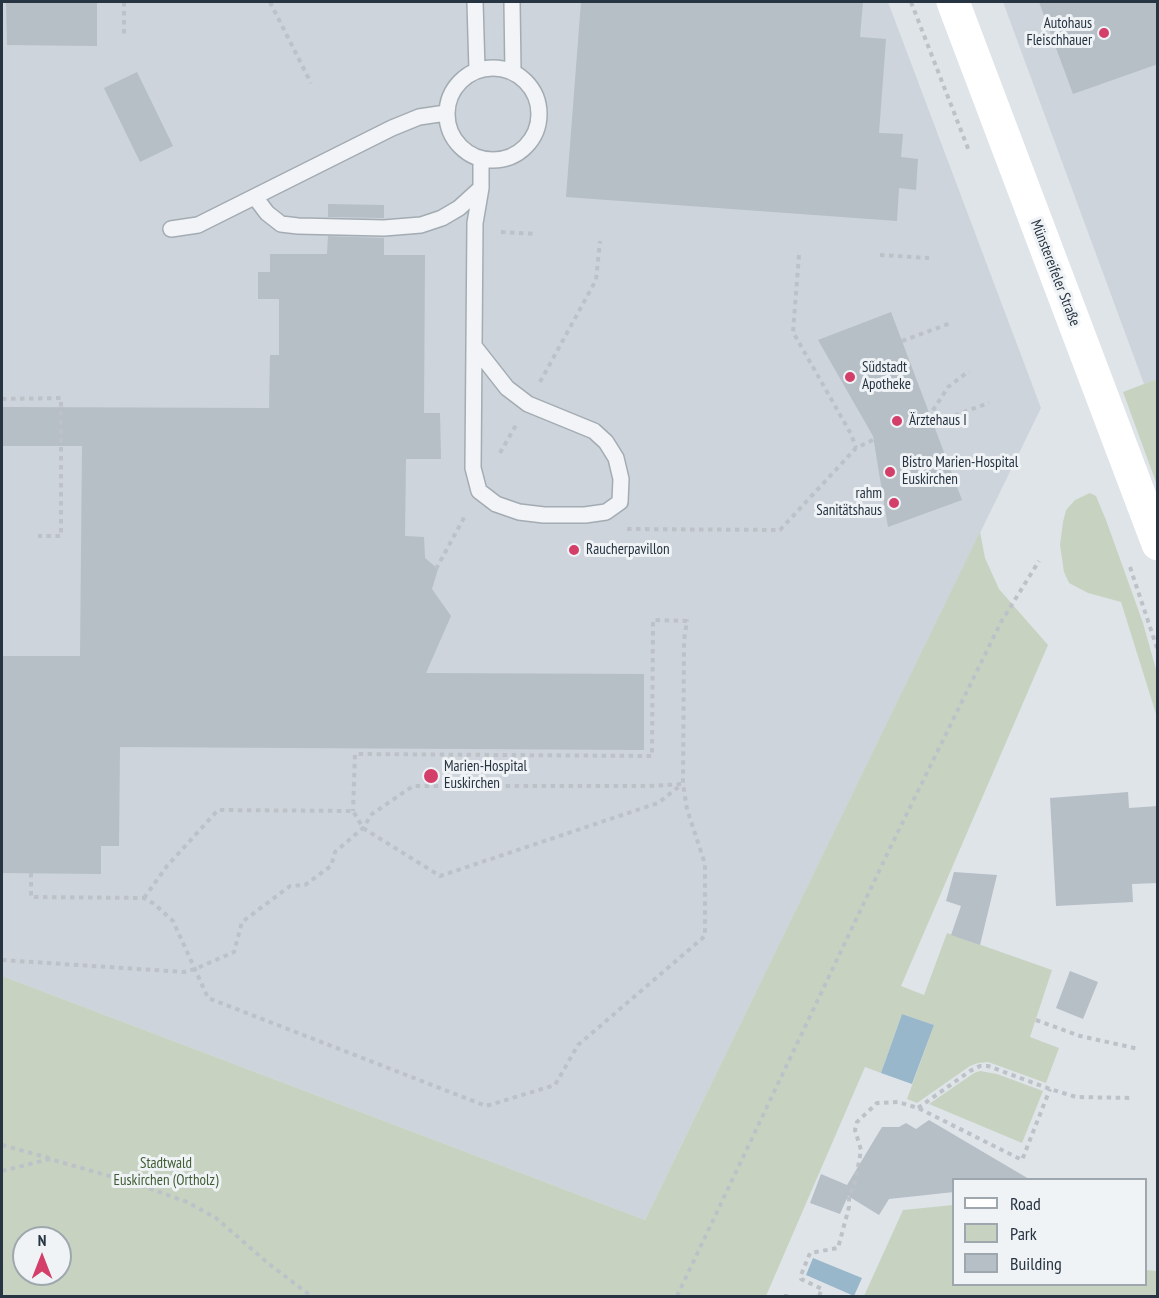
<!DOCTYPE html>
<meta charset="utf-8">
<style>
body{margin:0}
#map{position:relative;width:1159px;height:1298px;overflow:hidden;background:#dfe4e9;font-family:"PT Sans Narrow",sans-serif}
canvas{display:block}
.frame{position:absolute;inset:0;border:3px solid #273441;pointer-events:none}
.legend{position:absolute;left:952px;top:1178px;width:195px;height:108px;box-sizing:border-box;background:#eff3f6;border:2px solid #9fa7ae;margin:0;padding:8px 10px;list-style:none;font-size:18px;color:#273441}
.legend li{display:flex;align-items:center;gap:12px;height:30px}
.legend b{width:30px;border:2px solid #9fa7ae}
.north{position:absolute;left:12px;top:1226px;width:60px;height:60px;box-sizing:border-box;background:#eff3f6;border:2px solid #9fa7ae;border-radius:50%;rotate:0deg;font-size:16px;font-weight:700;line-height:24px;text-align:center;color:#273441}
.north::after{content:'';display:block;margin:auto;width:21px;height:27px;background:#d33f69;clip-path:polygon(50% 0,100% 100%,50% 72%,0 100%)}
</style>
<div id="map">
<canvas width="1159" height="1298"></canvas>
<div class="frame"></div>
<ul class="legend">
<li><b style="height:8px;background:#fff"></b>Road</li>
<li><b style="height:16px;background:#c7d3c0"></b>Park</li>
<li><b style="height:16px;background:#b6bec6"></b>Building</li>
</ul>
<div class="north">N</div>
</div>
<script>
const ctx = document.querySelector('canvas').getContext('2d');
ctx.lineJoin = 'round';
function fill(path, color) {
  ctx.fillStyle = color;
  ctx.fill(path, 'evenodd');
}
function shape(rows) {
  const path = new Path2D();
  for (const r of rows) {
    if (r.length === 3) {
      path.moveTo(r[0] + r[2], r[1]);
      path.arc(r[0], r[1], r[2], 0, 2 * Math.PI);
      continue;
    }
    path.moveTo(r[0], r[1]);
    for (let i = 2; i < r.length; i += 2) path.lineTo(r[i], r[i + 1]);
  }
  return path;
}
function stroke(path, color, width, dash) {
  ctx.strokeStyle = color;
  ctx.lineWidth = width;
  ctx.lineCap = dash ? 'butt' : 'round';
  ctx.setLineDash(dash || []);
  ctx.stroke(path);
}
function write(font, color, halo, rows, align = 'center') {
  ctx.font = font + ' "PT Sans Narrow",sans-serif';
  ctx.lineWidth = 6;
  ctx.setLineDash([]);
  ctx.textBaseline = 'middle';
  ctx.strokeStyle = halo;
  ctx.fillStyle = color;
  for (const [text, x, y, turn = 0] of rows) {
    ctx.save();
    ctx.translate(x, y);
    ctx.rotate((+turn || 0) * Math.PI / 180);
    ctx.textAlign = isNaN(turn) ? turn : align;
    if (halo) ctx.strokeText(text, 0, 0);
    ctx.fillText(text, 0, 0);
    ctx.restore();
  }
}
fill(shape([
 [2,2,888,2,1041,408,645,1220,2,976],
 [1003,2,1157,2,1157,379,1144,384]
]), '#cdd4db');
fill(shape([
 [1157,379,1158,379,1157,485,1123,392],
 [1090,493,1096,496,1106,520,1143,623,1157,673,1157,717,1121,602,1088,593,1069,583,1064,572,1060,545,1063,522,1066,510,1075,500],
 [980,532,985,558,999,589,1048,645,901,986,924,995,947,933,1052,970,1030,1037,1059,1048,1046,1083,988,1062,978,1063,970,1066,917,1103,907,1099,934,1025,902,1014,881,1073,865,1067,766,1296,2,1296,2,976,645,1220],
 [24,1238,60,1238,60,1274,24,1274],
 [980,1071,997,1074,1043,1091,1022,1143,929,1104,974,1073],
 [953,1205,954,1284,1146,1284,1146,1270,1157,1271,1157,1296,864,1296,903,1210]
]), '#c7d3c0');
fill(shape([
 [902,1014,934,1025,912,1084,881,1073],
 [813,1258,862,1278,854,1296,806,1275]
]), '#99b7ca');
fill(shape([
 [6,2,97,2,97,46,7,45],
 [581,2,863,2,860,37,886,39,879,133,903,134,901,157,918,159,916,190,899,188,897,221,566,197],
 [1039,2,1158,2,1158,64,1073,94],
 [137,72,173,146,140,162,104,88],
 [328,204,384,205,384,218,328,217],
 [328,236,384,238,384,255,425,255,424,413,440,413,441,459,406,459,405,536,424,537,425,558,438,569,432,589,451,616,426,673,644,674,644,750,120,747,119,846,101,846,101,874,2,873,2,656,80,656,82,446,2,446,2,407,269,408,270,355,279,355,279,299,258,299,258,272,270,272,270,254,327,254],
 [891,312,962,500,888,527,873,436,818,340],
 [1128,792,1129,808,1158,806,1158,883,1132,884,1133,902,1056,906,1050,798],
 [954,872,997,875,980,945,951,935,961,906,946,901],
 [1070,971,1098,982,1083,1019,1056,1008],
 [929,1120,1029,1179,954,1179,954,1192,889,1199,879,1215,848,1196,840,1214,810,1203,821,1174,847,1185,882,1127,899,1127,906,1123,916,1129]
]), '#b6bec6');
const lane = shape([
 [475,2,477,70],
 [512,2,513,72],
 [493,114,46],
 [255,197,267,213,281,224,298,226,384,228,421,225,442,218,459,208,481,188],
 [171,229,198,225,392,128,419,117,446,113],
 [474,346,507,388,528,404,594,431,606,442,616,458,621,479,620,502,606,512,585,515,544,515,519,512,496,504,479,491,473,468,475,223,481,188,481,159]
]);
stroke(lane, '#a4acb3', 18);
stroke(shape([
 [124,2,124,37],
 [270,2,311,83],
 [911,2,969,151],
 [501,232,536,234],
 [799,255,793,332,851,434,856,448],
 [880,255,929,258],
 [902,341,951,323],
 [540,382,596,280,600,241],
 [2,399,61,398,61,536,38,536],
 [928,418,950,417,989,403],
 [928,418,948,387,969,371],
 [500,453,516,425],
 [627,529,780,530,856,448,875,439],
 [1130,567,1158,651],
 [436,569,466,514],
 [31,873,31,897,144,898,153,903,173,921,208,998,486,1106,555,1085,578,1045,705,936,705,864,687,809,683,784,684,640,687,621,653,620,652,756,355,754,353,811],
 [144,898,167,866,218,810,353,811,363,828,440,876,658,803,681,785],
 [2,960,184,972,195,969,234,952,242,922,290,886,305,885,331,866,335,852,363,828,372,814,413,786,649,786,683,784],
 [1036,1020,1080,1036,1139,1049],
 [918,1108,970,1071,980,1066,988,1066,1050,1089,1076,1097,1133,1098],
 [2,1145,49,1158],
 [2,1171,50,1159,137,1184,187,1202,216,1218,269,1264,311,1296],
 [677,1296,891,846,1001,622,1039,561],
 [784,1296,788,1296],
 [819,1296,822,1289,801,1279,801,1275,810,1253,838,1248,849,1207,849,1197,856,1179,861,1150,855,1130,857,1122,877,1103,898,1102,918,1108,1022,1160,1050,1089]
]), '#bdc2c8', 4, [4.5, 4.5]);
stroke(lane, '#f2f4f7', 15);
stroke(shape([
 [953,2,1158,544]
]), '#fff', 33);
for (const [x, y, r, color] of [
 [1104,33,6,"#d33f69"],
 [850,377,6,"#d33f69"],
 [897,421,6,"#d33f69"],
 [890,472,6,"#d33f69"],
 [894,503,6,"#d33f69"],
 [574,550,6,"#d33f69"],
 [431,776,8,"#d33f69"]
]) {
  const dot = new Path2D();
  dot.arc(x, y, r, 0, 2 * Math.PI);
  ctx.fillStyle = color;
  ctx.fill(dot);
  stroke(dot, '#eff3f6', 2);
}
write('15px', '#273441', '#eff3f6', [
 ["Autohaus",1092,24,"right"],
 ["Fleischhauer",1092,41,"right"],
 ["Südstadt",862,368],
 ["Apotheke",862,385],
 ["Ärztehaus I",909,421],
 ["Bistro Marien-Hospital",902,463],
 ["Euskirchen",902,480],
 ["rahm",882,494,"right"],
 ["Sanitätshaus",882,511,"right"],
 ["Raucherpavillon",586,550],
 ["Marien-Hospital",444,767],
 ["Euskirchen",444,784]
], 'left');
write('15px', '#273441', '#eff3f6', [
 ["Münstereifeler Straße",1055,273,69]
]);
write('15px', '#415d34', '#eff3f6', [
 ["Stadtwald",166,1164],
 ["Euskirchen (Ortholz)",166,1181]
]);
</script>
